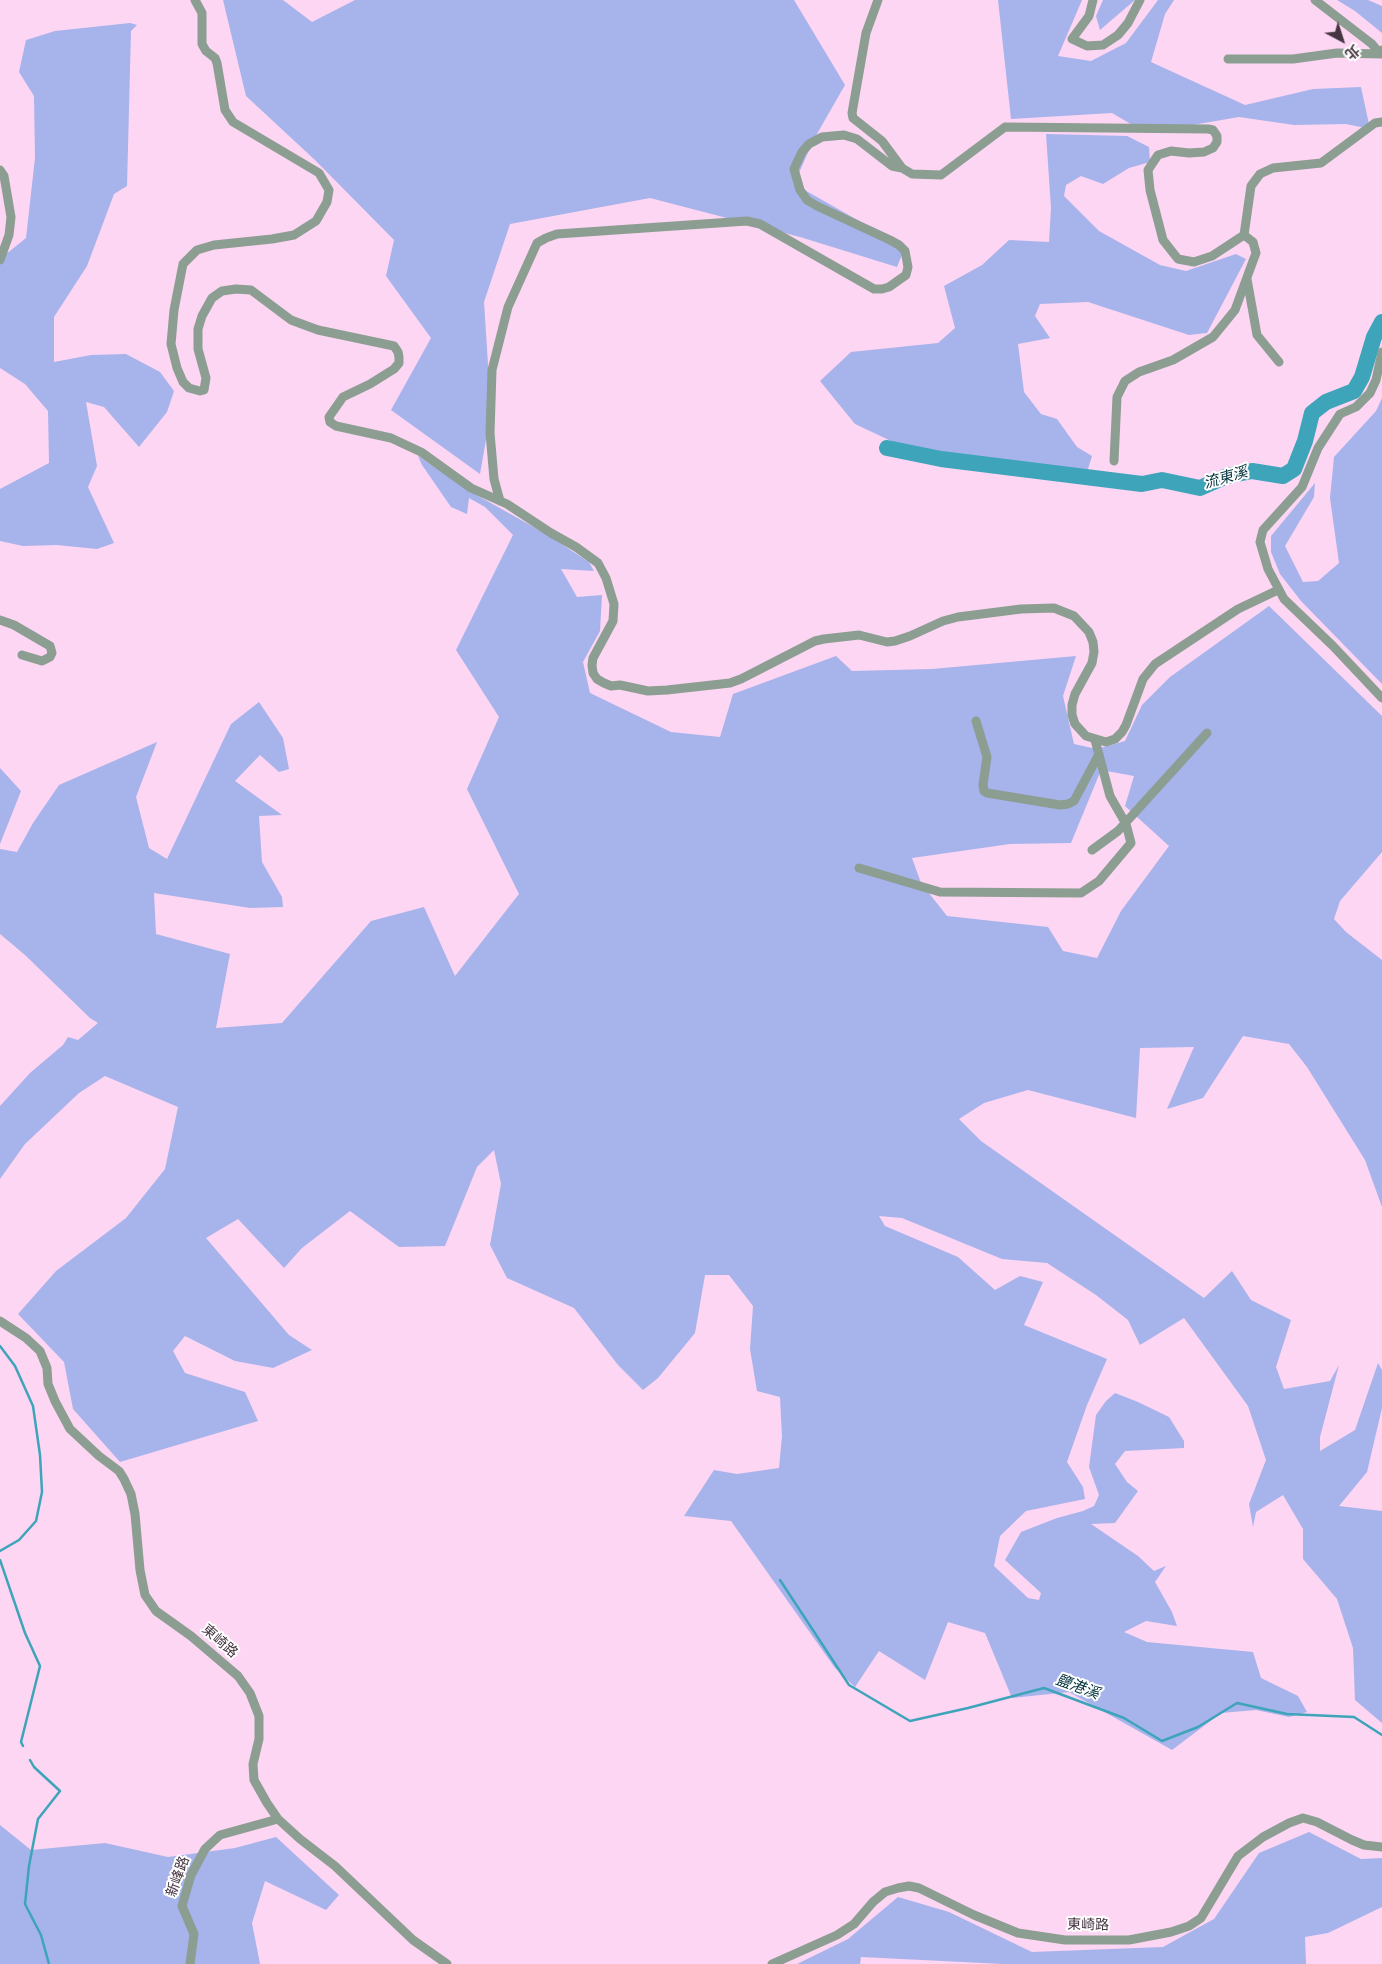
<!DOCTYPE html>
<meta charset="utf-8">
<style>
body{margin:0}
#map{position:relative;width:1382px;height:1964px;overflow:hidden;background:#fdd6f3;font-family:"Source Sans 3","Noto Sans TC",sans-serif}
canvas{display:block}
.north{position:absolute;left:1317px;top:15px;width:50px;height:50px;-webkit-text-stroke:4px #fff;paint-order:stroke;rotate:140deg;font-size:14px;font-weight:700;line-height:20px;text-align:center;color:#453541}
.north::after{content:'';display:block;margin:auto;width:18px;height:22px;background:#453541;clip-path:polygon(50% 0,100% 100%,50% 72%,0 100%)}
</style>
<div id="map">
<canvas width="1382" height="1964"></canvas>
<div class="north">北</div>
</div>
<script>
const ctx = document.querySelector('canvas').getContext('2d');
ctx.lineJoin = 'round';
function fill(path, color) {
  ctx.fillStyle = color;
  ctx.fill(path, 'evenodd');
}
function shape(rows) {
  const path = new Path2D();
  for (const r of rows) {
    path.moveTo(r[0], r[1]);
    for (let i = 2; i < r.length; i += 2) path.lineTo(r[i], r[i + 1]);
  }
  return path;
}
function stroke(path, color, width, dash) {
  ctx.strokeStyle = color;
  ctx.lineWidth = width;
  ctx.lineCap = dash ? 'butt' : 'round';
  ctx.setLineDash(dash || []);
  ctx.stroke(path);
}
function write(font, color, halo, rows, align = 'center') {
  ctx.font = font + ' "Source Sans 3","Noto Sans TC",sans-serif';
  ctx.lineWidth = 4;
  ctx.setLineDash([]);
  ctx.textBaseline = 'middle';
  ctx.strokeStyle = halo;
  ctx.fillStyle = color;
  for (const [text, x, y, turn = 0] of rows) {
    ctx.save();
    ctx.translate(x, y);
    ctx.rotate((+turn || 0) * Math.PI / 180);
    ctx.textAlign = isNaN(turn) ? turn : align;
    if (halo) ctx.strokeText(text, 0, 0);
    ctx.fillText(text, 0, 0);
    ctx.restore();
  }
}
fill(shape([
 [223,0,283,0,312,22,355,0,794,0,845,85,814,139,794,184,905,247,897,267,800,237,650,198,510,224,484,302,491,411,480,474,391,410,431,338,386,276,394,240,315,160,246,96],
 [998,0,1082,0,1058,56,1091,61,1126,43,1158,0,1174,0,1165,14,1151,62,1245,105,1313,89,1361,87,1370,129,1346,124,1294,125,1239,117,1146,133,1112,113,1011,119],
 [1103,0,1135,0,1100,30,1096,16],
 [1337,0,1368,0,1382,6,1382,33,1355,11],
 [130,23,137,25,131,31,127,186,114,194,87,266,54,317,54,362,91,355,126,354,160,372,174,391,167,412,139,447,104,407,86,402,97,466,88,487,114,543,97,549,57,545,23,546,0,541,0,489,49,463,48,411,25,384,0,368,0,259,26,238,35,158,34,96,19,72,26,40,55,31],
 [1046,134,1127,136,1149,147,1150,162,1129,168,1103,184,1081,176,1066,185,1064,196,1099,231,1160,265,1186,271,1236,254,1246,259,1207,333,1189,335,1088,302,1040,304,1035,316,1050,338,1018,344,1024,392,1041,414,1057,419,1077,447,1092,456,1088,469,946,467,855,424,820,381,851,352,938,343,955,328,944,286,982,265,1009,240,1049,242,1051,208],
 [1382,398,1382,684,1301,601,1280,574,1271,552,1271,536,1315,483,1314,497,1285,546,1303,582,1318,581,1339,563,1330,498,1334,457,1376,411],
 [418,456,473,493,546,534,589,562,594,571,561,569,577,597,602,595,600,631,583,662,590,693,671,732,720,737,733,694,836,656,852,671,932,669,1076,656,1063,696,1074,744,1097,749,1125,741,1142,705,1170,677,1269,606,1382,716,1382,852,1340,901,1334,919,1346,932,1382,960,1382,1207,1365,1160,1307,1067,1289,1044,1243,1036,1203,1098,1167,1109,1194,1047,1140,1048,1136,1118,1028,1090,984,1103,959,1119,981,1141,1204,1298,1232,1271,1251,1300,1291,1320,1276,1367,1284,1389,1330,1381,1339,1365,1320,1437,1320,1451,1355,1430,1378,1363,1382,1370,1382,1408,1367,1472,1339,1506,1382,1511,1382,1723,1355,1700,1353,1648,1337,1599,1303,1559,1303,1529,1283,1495,1256,1512,1253,1527,1249,1504,1266,1460,1248,1406,1184,1318,1140,1345,1128,1320,1096,1295,1047,1263,1002,1259,902,1218,879,1216,885,1226,958,1257,995,1290,1020,1276,1043,1282,1024,1325,1107,1359,1087,1405,1067,1462,1083,1487,1085,1499,1026,1511,1000,1536,994,1566,1028,1598,1039,1600,1041,1593,1005,1560,1021,1532,1057,1518,1083,1511,1094,1506,1099,1495,1089,1467,1096,1415,1106,1401,1115,1393,1138,1402,1169,1417,1184,1441,1184,1448,1125,1451,1115,1464,1127,1482,1138,1491,1115,1523,1091,1524,1138,1556,1154,1571,1166,1566,1155,1582,1172,1612,1177,1626,1146,1621,1124,1632,1147,1642,1253,1652,1261,1678,1298,1696,1307,1712,1289,1717,1256,1710,1221,1713,1172,1750,1069,1692,1012,1698,985,1633,948,1622,925,1680,879,1651,855,1687,835,1668,731,1521,684,1516,714,1470,737,1474,779,1468,782,1436,780,1397,757,1391,750,1349,753,1306,729,1275,705,1275,695,1333,658,1378,643,1390,618,1365,574,1308,507,1278,490,1245,501,1184,494,1150,477,1167,445,1246,399,1247,350,1211,302,1248,284,1268,238,1219,206,1238,289,1335,312,1350,273,1368,235,1361,185,1336,173,1351,185,1373,245,1392,258,1421,120,1462,73,1409,64,1362,18,1314,56,1271,126,1218,165,1169,178,1107,105,1076,79,1093,25,1144,0,1179,0,1106,30,1073,63,1045,68,1037,78,1040,98,1023,90,1018,25,955,0,934,0,849,17,852,33,823,59,785,157,742,136,797,149,848,167,859,231,724,259,702,283,738,289,769,279,772,260,755,235,781,282,815,259,816,262,862,282,897,283,907,250,908,154,893,156,934,230,954,216,1028,282,1023,371,921,424,907,455,976,519,894,467,789,499,717,456,650,513,535,485,507,469,498,467,514,451,507,422,465],
 [1101,770,1134,776,1125,806,1169,846,1121,911,1097,958,1063,951,1048,927,947,916,921,883,912,858,1010,844,1071,843],
 [0,768,21,791,0,844],
 [0,1825,31,1850,105,1843,168,1857,235,1848,276,1837,339,1895,326,1910,265,1881,252,1923,260,1964,0,1964],
 [1309,1832,1361,1859,1382,1858,1382,1907,1328,1933,1305,1937,1306,1964,1003,1964,861,1957,860,1964,797,1964,848,1939,898,1897,949,1912,1032,1952,1163,1947,1214,1919,1259,1853]
]), '#a7b3eb');
stroke(shape([
 [0,1346,15,1366,33,1406,40,1455,42,1492,36,1521,19,1540,0,1551],
 [0,1560,25,1633,40,1666,21,1742,23,1746],
 [780,1580,849,1685,910,1721,968,1708,1044,1688,1124,1718,1162,1741,1198,1727,1237,1703,1287,1714,1354,1717,1382,1735],
 [30,1760,34,1767,60,1791,38,1819,29,1866,25,1904,41,1935,49,1964]
]), '#3ea4ba', 2.5);
stroke(shape([
 [887,448,941,459,1142,484,1162,480,1200,488,1227,476,1252,471,1283,476,1294,469,1305,441,1312,413,1326,402,1354,391,1362,377,1374,337,1382,322]
]), '#3ea4ba', 16);
stroke(shape([
 [195,0,202,13,202,44,206,51,215,58,217,63,225,110,233,122,319,173,329,190,327,202,316,221,294,235,272,239,214,245,197,250,183,264,174,310,171,344,177,368,183,382,189,388,200,391,204,390,206,378,198,349,198,329,202,316,212,298,222,291,236,289,251,290,291,320,318,330,394,346,398,352,399,357,399,363,394,369,370,384,343,397,329,417,330,422,336,426,391,438,421,452,471,488,507,504,551,533,576,547,598,563,606,578,614,604,613,621,593,658,592,665,593,673,597,679,604,683,611,686,620,685,648,691,667,690,730,683,741,679,815,641,824,639,859,635,887,642,895,641,910,636,943,621,958,617,1021,609,1054,608,1074,616,1089,632,1093,642,1094,652,1092,663,1075,694,1072,705,1072,715,1075,724,1086,736,1106,742,1115,739,1122,732,1126,725,1143,679,1155,664,1238,609,1278,590],
 [878,0,866,33,852,113,853,118,882,141,902,168,912,174,941,175,1005,127,1208,129,1213,130,1217,136,1217,142,1213,148,1204,152,1189,153,1171,151,1158,155,1148,170,1150,190,1163,240,1178,259,1194,262,1212,256,1244,235,1253,242,1256,253,1253,261,1235,310,1213,337,1173,360,1139,372,1125,381,1117,397,1114,461],
 [1093,0,1089,16,1072,39,1087,46,1103,45,1118,35,1128,23,1140,0],
 [1315,0,1372,44,1380,54,1382,50],
 [1228,59,1293,59,1337,53,1382,54],
 [0,170,4,176,11,217,9,235,0,260],
 [1244,235,1251,186,1260,174,1273,168,1321,163,1375,123,1382,122],
 [1247,279,1257,335,1279,362],
 [1382,352,1376,380,1370,393,1356,407,1340,414,1318,448,1302,487,1263,530,1260,542,1268,569,1284,599,1333,646,1382,698],
 [500,501,494,479,490,433,492,370,508,307,537,243,546,238,557,234,747,221,760,224,874,289,882,289,889,287,906,275,908,267,905,251,899,245,890,240,817,206,807,200,800,190,794,169,802,152,809,144,822,137,844,135,857,139,892,166,902,168],
 [0,620,14,625,50,646,52,653,50,657,42,661,22,655],
 [976,721,987,757,983,785,984,791,987,793,1060,805,1068,804,1074,801,1099,754],
 [1092,850,1118,831,1207,733],
 [859,868,940,892,1081,893,1099,881,1131,843,1126,824,1110,796,1095,740],
 [0,1321,26,1338,40,1351,47,1368,48,1384,55,1401,70,1429,99,1456,119,1471,124,1479,131,1494,135,1514,140,1570,145,1595,156,1611,191,1636,238,1676,250,1693,259,1716,259,1739,253,1764,254,1780,267,1803,278,1819,300,1839,335,1866,413,1940,447,1964],
 [190,1964,194,1934,182,1906,191,1875,205,1849,220,1835,278,1819],
 [772,1964,837,1935,854,1924,873,1902,885,1892,898,1888,909,1886,919,1888,974,1915,1018,1933,1065,1940,1129,1940,1171,1932,1189,1926,1201,1918,1238,1856,1263,1837,1289,1823,1303,1818,1317,1822,1352,1840,1364,1845,1382,1847]
]), '#8c9d91', 9);
write('14px', '#453541', '#fff', [
 ["東崎路",219,1642,41],
 ["新峰路",179,1877,-70],
 ["東崎路",1088,1926,1]
]);
write('italic 15px', '#00303a', '#fff', [
 ["流東溪",1226,479,-16],
 ["鹽港溪",1077,1688,20]
]);
</script>
